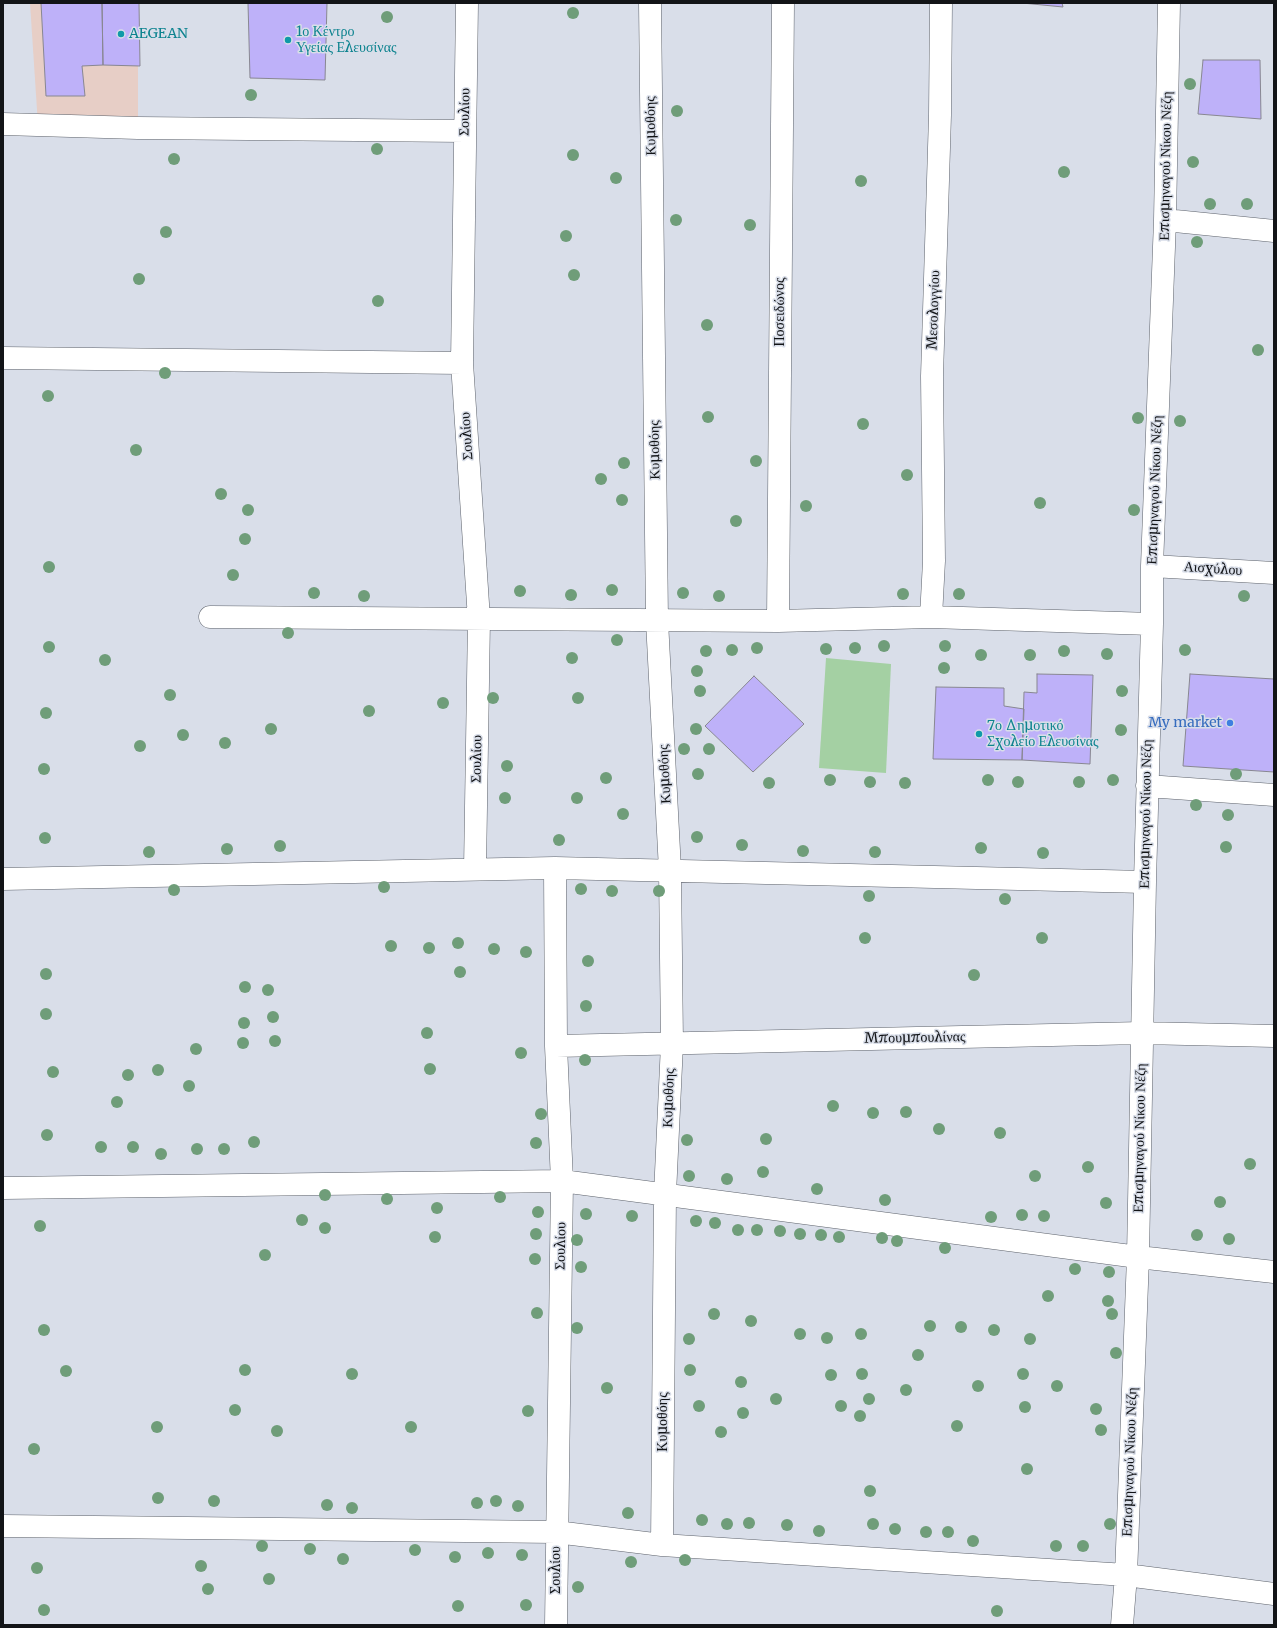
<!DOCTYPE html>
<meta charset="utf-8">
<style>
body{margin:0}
#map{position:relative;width:1277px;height:1628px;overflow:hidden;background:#d9dee9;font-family:Merriweather,serif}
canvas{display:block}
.frame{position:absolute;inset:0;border:4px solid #121417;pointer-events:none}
</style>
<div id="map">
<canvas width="1277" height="1628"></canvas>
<div class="frame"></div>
</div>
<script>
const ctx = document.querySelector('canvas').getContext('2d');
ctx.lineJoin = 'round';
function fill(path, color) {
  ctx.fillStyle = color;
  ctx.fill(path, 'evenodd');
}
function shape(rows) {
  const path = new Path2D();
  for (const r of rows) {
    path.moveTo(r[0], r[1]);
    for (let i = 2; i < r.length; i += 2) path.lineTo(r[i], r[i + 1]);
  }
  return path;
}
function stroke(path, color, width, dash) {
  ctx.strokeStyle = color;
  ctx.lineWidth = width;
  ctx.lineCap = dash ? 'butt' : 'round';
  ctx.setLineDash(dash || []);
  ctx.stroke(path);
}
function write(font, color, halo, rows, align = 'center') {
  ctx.font = font + ' Merriweather,serif';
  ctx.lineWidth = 3;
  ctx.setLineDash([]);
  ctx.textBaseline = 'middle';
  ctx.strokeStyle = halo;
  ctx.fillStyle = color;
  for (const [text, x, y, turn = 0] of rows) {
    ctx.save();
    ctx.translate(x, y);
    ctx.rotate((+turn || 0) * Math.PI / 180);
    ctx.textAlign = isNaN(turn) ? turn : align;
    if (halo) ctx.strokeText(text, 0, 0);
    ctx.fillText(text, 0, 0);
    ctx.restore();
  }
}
fill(shape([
 [30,3,138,3,138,128,38,125]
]), '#e7cec6');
fill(shape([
 [826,658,891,664,886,773,819,768]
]), '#a4d0a3');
const building = shape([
 [41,3,102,3,103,65,82,66,85,96,46,96,41,3],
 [102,3,139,3,140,66,103,65,102,3],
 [248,3,327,3,325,80,250,78,248,3],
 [1022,3,1062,3,1063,7,1022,3],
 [1203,60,1260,60,1261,119,1198,114,1203,60],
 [1037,674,1093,675,1090,764,1022,760,1024,692,1037,693,1037,674],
 [1190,674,1274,679,1274,772,1183,766,1190,674],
 [754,676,804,724,753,772,705,726,754,676],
 [936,687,1004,688,1004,706,1024,709,1022,760,933,759,936,687]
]);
fill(building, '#beb1f9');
stroke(building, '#888791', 1);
const minor = shape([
 [467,3,462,363,479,619,475,869],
 [650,3,657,621,670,870,672,1044,665,1194,662,1545],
 [3,124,138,128,465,131],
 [1165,220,1274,231],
 [3,358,462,363],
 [1152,566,1274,573],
 [210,617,778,621,931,617,1152,624],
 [931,617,934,561,932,376,940,115,941,3],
 [778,621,783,3],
 [1147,786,1274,795],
 [555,868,556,1046,562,1181,556,1625],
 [3,879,555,868,1145,882],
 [556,1046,1142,1033,1274,1036],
 [3,1188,562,1181,1138,1257,1274,1272],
 [3,1526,556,1532,662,1545,1126,1575,1274,1594],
 [1122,1625,1126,1575,1138,1257,1145,882,1152,624,1152,566,1165,220,1169,3]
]);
stroke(minor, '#5d626b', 23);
stroke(minor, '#fff', 22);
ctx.fillStyle = '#6f9d79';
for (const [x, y] of [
 [573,13],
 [387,17],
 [1190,84],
 [251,95],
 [677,111],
 [377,149],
 [573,155],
 [174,159],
 [1193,162],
 [1064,172],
 [616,178],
 [861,181],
 [1210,204],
 [1247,204],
 [676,220],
 [750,225],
 [166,232],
 [566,236],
 [1197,242],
 [574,275],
 [139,279],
 [378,301],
 [707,325],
 [1258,350],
 [165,373],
 [48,396],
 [708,417],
 [1138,418],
 [1180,421],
 [863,424],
 [136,450],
 [756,461],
 [624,463],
 [907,475],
 [601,479],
 [221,494],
 [622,500],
 [1040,503],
 [806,506],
 [248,510],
 [1134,510],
 [736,521],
 [245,539],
 [49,567],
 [233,575],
 [612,590],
 [520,591],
 [314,593],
 [683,593],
 [903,594],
 [959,594],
 [571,595],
 [364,596],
 [719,596],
 [1244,596],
 [288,633],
 [617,640],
 [884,646],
 [945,646],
 [49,647],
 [757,648],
 [855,648],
 [826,649],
 [732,650],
 [1185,650],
 [706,651],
 [1064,651],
 [1107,654],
 [981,655],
 [1030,655],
 [572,658],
 [105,660],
 [944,668],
 [697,671],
 [700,691],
 [1122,691],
 [170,695],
 [493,698],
 [578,698],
 [443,703],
 [369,711],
 [46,713],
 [271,729],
 [696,729],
 [1121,730],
 [183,735],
 [225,743],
 [140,746],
 [684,749],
 [709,749],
 [507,766],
 [44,769],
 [698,774],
 [1236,774],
 [606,778],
 [830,780],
 [988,780],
 [1113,780],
 [870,782],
 [1018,782],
 [1079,782],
 [769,783],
 [905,783],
 [505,798],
 [577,798],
 [1196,805],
 [623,814],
 [1228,815],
 [697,837],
 [45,838],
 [559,840],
 [742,845],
 [280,846],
 [1226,847],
 [981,848],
 [227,849],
 [803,851],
 [149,852],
 [875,852],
 [1043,853],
 [384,887],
 [581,889],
 [174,890],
 [612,891],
 [659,891],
 [869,896],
 [1005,899],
 [865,938],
 [1042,938],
 [458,943],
 [391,946],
 [429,948],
 [494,949],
 [526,952],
 [588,961],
 [460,972],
 [46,974],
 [974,975],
 [245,987],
 [268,990],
 [586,1006],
 [46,1014],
 [273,1017],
 [244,1023],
 [427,1033],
 [275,1041],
 [243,1043],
 [196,1049],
 [521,1053],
 [585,1060],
 [430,1069],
 [158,1070],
 [53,1072],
 [128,1075],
 [189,1086],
 [117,1102],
 [833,1106],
 [906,1112],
 [873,1113],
 [541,1114],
 [939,1129],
 [1000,1133],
 [47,1135],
 [766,1139],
 [687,1140],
 [254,1142],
 [536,1143],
 [101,1147],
 [133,1147],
 [197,1149],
 [224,1149],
 [161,1154],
 [1250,1164],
 [1088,1167],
 [763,1172],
 [689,1176],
 [1035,1176],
 [727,1179],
 [817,1189],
 [325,1195],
 [500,1197],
 [387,1199],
 [885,1200],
 [1220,1202],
 [1106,1203],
 [437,1208],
 [538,1212],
 [586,1214],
 [1022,1215],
 [632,1216],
 [1044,1216],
 [991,1217],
 [302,1220],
 [696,1221],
 [715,1223],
 [40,1226],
 [325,1228],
 [738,1230],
 [757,1230],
 [780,1231],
 [536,1234],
 [800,1234],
 [821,1235],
 [1197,1235],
 [435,1237],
 [839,1237],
 [882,1238],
 [1229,1239],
 [577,1240],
 [897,1241],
 [945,1248],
 [265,1255],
 [535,1259],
 [581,1267],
 [1075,1269],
 [1109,1272],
 [1048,1296],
 [1108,1301],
 [537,1313],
 [714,1314],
 [1112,1314],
 [751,1321],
 [930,1326],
 [961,1327],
 [577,1328],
 [44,1330],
 [994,1330],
 [800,1334],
 [861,1334],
 [827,1338],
 [689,1339],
 [1030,1339],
 [1116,1353],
 [918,1355],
 [245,1370],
 [690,1370],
 [66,1371],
 [352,1374],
 [862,1374],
 [1023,1374],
 [831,1375],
 [741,1382],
 [978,1386],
 [1057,1386],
 [607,1388],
 [906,1390],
 [776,1399],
 [869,1399],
 [699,1406],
 [841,1406],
 [1025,1407],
 [1096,1409],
 [235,1410],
 [528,1411],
 [743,1413],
 [860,1416],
 [957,1426],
 [157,1427],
 [411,1427],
 [1101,1430],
 [277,1431],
 [721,1432],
 [34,1449],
 [1027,1469],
 [870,1491],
 [158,1498],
 [214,1501],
 [496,1501],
 [477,1503],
 [327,1505],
 [518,1506],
 [352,1508],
 [628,1513],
 [702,1520],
 [749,1523],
 [727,1524],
 [873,1524],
 [1110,1524],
 [787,1525],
 [895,1529],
 [819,1531],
 [926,1532],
 [948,1532],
 [973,1541],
 [262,1546],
 [1056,1546],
 [1083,1546],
 [310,1549],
 [415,1550],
 [488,1553],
 [522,1555],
 [455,1557],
 [343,1559],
 [685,1560],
 [631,1562],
 [201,1566],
 [37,1568],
 [269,1579],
 [578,1587],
 [208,1589],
 [526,1605],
 [458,1606],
 [44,1610],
 [997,1611]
]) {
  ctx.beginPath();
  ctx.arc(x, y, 6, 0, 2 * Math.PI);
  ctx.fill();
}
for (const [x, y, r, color] of [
 [121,34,4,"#0f9aa8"],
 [288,40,4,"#0f9aa8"],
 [1230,723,4,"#3f7fe0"],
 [979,734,4,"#0f9aa8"]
]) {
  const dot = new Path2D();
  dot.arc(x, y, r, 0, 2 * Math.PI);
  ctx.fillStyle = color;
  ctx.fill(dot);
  stroke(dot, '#d9dee9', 1.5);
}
write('14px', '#0d838f', '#d9dee9', [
 ["1ο Κέντρο",296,32],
 ["Υγείας Ελευσίνας",296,48],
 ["AEGEAN",129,34],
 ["7ο Δημοτικό",987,726],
 ["Σχολείο Ελευσίνας",987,742]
], 'left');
write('14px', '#121417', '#d9dee9', [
 ["Σουλίου",465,112,-89],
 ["Κυμοθόης",651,126,-91],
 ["Επισμηναγού Νίκου Νέζη",1166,166,-89],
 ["Μεσολογγίου",934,310,-88],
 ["Ποσειδώνος",780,312,-90],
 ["Σουλίου",467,436,-94],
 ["Κυμοθόης",655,450,-91],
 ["Επισμηναγού Νίκου Νέζη",1155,490,-88],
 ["Αισχύλου",1213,569,4],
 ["Σουλίου",477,759,-89],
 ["Κυμοθόης",665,774,-93],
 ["Επισμηναγού Νίκου Νέζη",1146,814,-89],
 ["Μπουμπουλίνας",915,1038,-1],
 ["Κυμοθόης",669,1098,-88],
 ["Επισμηναγού Νίκου Νέζη",1140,1138,-89],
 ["Σουλίου",561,1246,-89],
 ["Κυμοθόης",663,1422,-90],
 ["Επισμηναγού Νίκου Νέζη",1130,1462,-88],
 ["Σουλίου",556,1570,-90]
]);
write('14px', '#366cbe', '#d9dee9', [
 ["My market",1222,723]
], 'right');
</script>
